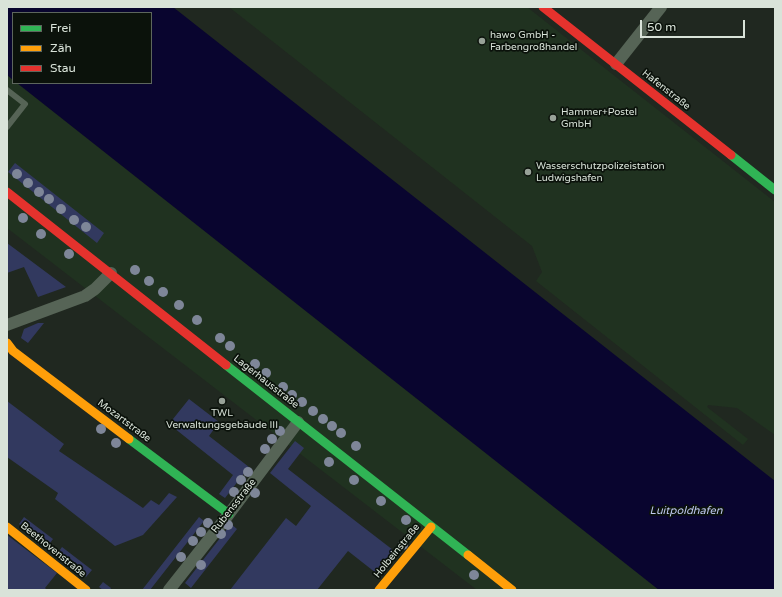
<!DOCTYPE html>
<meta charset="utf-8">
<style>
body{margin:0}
#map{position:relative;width:782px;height:597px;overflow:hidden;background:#202820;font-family:"Varela Round",sans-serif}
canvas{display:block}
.frame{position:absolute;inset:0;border:8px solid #d9e3d9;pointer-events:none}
.legend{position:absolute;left:12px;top:12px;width:140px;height:72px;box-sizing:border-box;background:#0b120b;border:1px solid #5d665d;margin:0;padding:5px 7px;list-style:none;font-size:12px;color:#d9e3d9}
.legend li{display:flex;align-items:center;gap:8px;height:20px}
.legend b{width:20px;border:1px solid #5d665d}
.scale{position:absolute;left:640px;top:20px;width:105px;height:18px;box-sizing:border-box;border:2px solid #d9e3d9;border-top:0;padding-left:5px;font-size:12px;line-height:14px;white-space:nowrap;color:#d9e3d9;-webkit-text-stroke:3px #0b120b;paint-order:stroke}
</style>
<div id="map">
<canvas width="782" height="597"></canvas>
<div class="frame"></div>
<ul class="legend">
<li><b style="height:5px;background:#30b455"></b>Frei</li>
<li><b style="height:5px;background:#ff9f0a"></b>Zäh</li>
<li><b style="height:5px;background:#e5322d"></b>Stau</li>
</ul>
<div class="scale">50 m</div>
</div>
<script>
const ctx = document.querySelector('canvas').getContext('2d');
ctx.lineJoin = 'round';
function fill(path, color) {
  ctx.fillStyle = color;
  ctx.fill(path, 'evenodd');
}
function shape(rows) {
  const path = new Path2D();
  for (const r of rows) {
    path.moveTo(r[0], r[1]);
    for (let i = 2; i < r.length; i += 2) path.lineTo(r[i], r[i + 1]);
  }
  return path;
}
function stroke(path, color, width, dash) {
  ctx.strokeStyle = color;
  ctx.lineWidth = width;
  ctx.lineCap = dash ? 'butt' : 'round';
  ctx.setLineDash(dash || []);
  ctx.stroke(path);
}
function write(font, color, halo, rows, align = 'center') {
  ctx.font = font + ' "Varela Round",sans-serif';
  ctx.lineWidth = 3.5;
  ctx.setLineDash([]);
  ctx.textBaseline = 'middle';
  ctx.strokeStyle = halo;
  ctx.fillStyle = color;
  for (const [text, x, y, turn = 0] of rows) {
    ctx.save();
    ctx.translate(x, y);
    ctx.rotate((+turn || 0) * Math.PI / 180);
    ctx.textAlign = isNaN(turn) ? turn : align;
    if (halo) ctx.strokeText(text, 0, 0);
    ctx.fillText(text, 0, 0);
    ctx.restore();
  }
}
fill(shape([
 [229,7,527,7,775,202,775,435,737,408,708,405,707,407,748,439,743,445,536,281,542,272,532,246],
 [7,75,13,80,13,83,17,83,659,590,477,590,7,228]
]), '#203220');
fill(shape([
 [15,163,104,233,97,243,8,172],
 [7,243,66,287,38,297,24,267,7,273],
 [38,323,44,323,28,343,21,338,24,329],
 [189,399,219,422,209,436,249,467,225,498,219,494,233,475,169,424],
 [7,401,64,444,59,451,143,508,151,500,159,505,169,493,177,497,143,535,115,546,55,499,58,493,7,457],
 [295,441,304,448,288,469,393,550,376,573,348,551,317,590,230,590,286,518,296,526,311,506,270,473],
 [24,517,53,539,47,547,19,524],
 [199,517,204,521,150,590,142,590],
 [231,524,237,529,191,588,185,583],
 [7,535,57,573,45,588,47,590,7,590],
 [62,547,92,570,86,577,57,554],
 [103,582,111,588,110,590,103,590,99,587]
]), '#32395f');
fill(shape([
 [7,7,173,7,775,481,775,590,659,590,17,83,151,83,151,13,13,13,13,80,7,75]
]), '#09052f');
stroke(shape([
 [7,90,25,104,7,127]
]), '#566456', 6);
stroke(shape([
 [616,64,661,7],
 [7,325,85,296,95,289,111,273],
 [169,590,229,514,298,422]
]), '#566456', 12);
stroke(shape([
 [731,155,775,190],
 [226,365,468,555],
 [129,439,229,514]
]), '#30b455', 9);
stroke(shape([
 [7,343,13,351,129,439],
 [7,527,86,590],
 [468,555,512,590],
 [379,590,431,527]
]), '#ff9f0a', 9);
stroke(shape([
 [543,7,731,155],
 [7,192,226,365]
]), '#e5322d', 9);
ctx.fillStyle = '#7e8698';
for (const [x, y] of [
 [17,174],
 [28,183],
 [39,192],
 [49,199],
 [61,209],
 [23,218],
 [74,220],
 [86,227],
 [41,234],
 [69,254],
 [135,270],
 [149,281],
 [163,292],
 [179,305],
 [197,320],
 [220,338],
 [230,346],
 [255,364],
 [266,373],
 [283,387],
 [292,395],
 [302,402],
 [313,411],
 [323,419],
 [332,426],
 [101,429],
 [280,431],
 [341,433],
 [272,439],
 [116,443],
 [356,446],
 [265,449],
 [329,462],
 [248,472],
 [241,480],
 [354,480],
 [234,492],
 [255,493],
 [381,501],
 [406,520],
 [208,523],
 [228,525],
 [201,532],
 [221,534],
 [193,541],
 [403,545],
 [181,557],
 [201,565],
 [474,575]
]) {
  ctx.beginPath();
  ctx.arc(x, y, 5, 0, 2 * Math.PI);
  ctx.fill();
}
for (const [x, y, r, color] of [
 [482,41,4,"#98a298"],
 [553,118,4,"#98a298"],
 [528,172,4,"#98a298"],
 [222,401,4,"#98a298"]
]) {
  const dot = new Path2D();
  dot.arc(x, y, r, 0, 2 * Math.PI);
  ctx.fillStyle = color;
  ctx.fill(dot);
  stroke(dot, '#0b120b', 1.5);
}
write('10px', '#d9e3d9', '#0b120b', [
 ["hawo GmbH -",490,35],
 ["Farbengroßhandel",490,47],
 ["Hammer+Postel",561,112],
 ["GmbH",561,124],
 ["Wasserschutzpolizeistation",536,166],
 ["Ludwigshafen",536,178],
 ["TWL",222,413,"center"],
 ["Verwaltungsgebäude III",222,425,"center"]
], 'left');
write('10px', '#d9e3d9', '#0b120b', [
 ["Hafenstraße",666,90,38],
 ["Lagerhausstraße",266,382,38],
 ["Mozartstraße",124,421,37],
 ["Rubensstraße",234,506,-52],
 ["Beethovenstraße",53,550,39],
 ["Holbeinstraße",397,551,-51]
]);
write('italic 11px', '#bfc8f0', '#0b120b', [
 ["Luitpoldhafen",686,511]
]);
</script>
